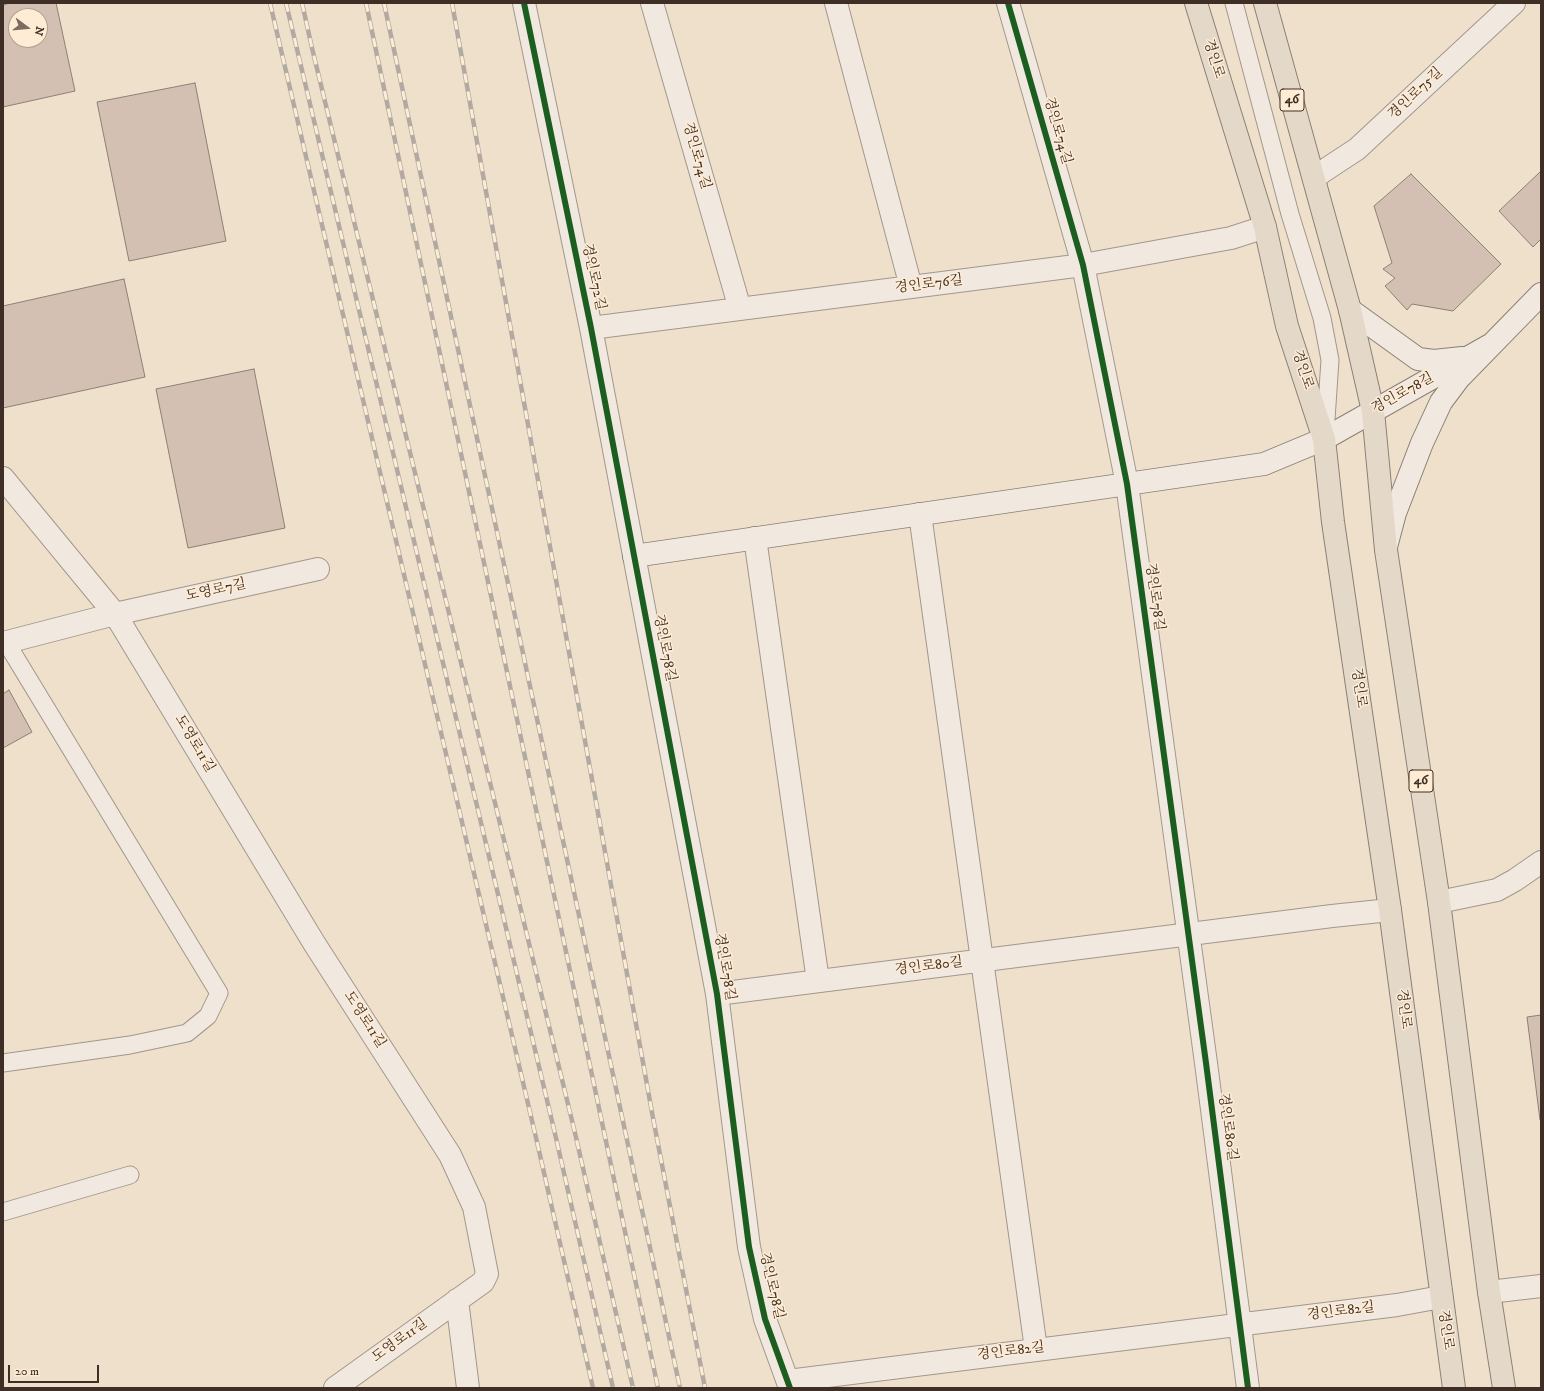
<!DOCTYPE html>
<meta charset="utf-8">
<style>
body{margin:0}
#map{position:relative;width:1544px;height:1391px;overflow:hidden;background:#efe0cc;font-family:"IM FELL DW Pica",serif}
canvas{display:block}
.frame{position:absolute;inset:0;border:4px solid #3f2e25;pointer-events:none}
.north{position:absolute;left:8px;top:8px;width:40px;height:40px;box-sizing:border-box;background:#feecd5;border:1px solid #b2a08f;border-radius:50%;rotate:106deg;font-size:11px;font-weight:700;line-height:16px;text-align:center;color:#3f2e25}
.north::after{content:'';display:block;margin:auto;width:14px;height:18px;background:#7d6c5f;clip-path:polygon(50% 0,100% 100%,50% 72%,0 100%)}
.scale{position:absolute;left:8px;top:1365px;width:91px;height:18px;box-sizing:border-box;border:2px solid #3f2e25;border-top:0;padding-left:5px;font-size:12px;line-height:14px;white-space:nowrap;color:#3f2e25;-webkit-text-stroke:3px #feecd5;paint-order:stroke}
</style>
<div id="map">
<canvas width="1544" height="1391"></canvas>
<div class="frame"></div>
<div class="north">N</div>
<div class="scale">20 m</div>
</div>
<script>
const ctx = document.querySelector('canvas').getContext('2d');
ctx.lineJoin = 'round';
function fill(path, color) {
  ctx.fillStyle = color;
  ctx.fill(path, 'evenodd');
}
function shape(rows) {
  const path = new Path2D();
  for (const r of rows) {
    path.moveTo(r[0], r[1]);
    for (let i = 2; i < r.length; i += 2) path.lineTo(r[i], r[i + 1]);
  }
  return path;
}
function stroke(path, color, width, dash) {
  ctx.strokeStyle = color;
  ctx.lineWidth = width;
  ctx.lineCap = dash ? 'butt' : 'round';
  ctx.setLineDash(dash || []);
  ctx.stroke(path);
}
function write(font, color, halo, rows, align = 'center') {
  ctx.font = font + ' "IM FELL DW Pica","Noto Serif KR",serif';
  ctx.lineWidth = 3;
  ctx.setLineDash([]);
  ctx.textBaseline = 'middle';
  ctx.strokeStyle = halo;
  ctx.fillStyle = color;
  for (const [text, x, y, turn = 0] of rows) {
    ctx.save();
    ctx.translate(x, y);
    ctx.rotate((+turn || 0) * Math.PI / 180);
    ctx.textAlign = isNaN(turn) ? turn : align;
    if (halo) ctx.strokeText(text, 0, 0);
    ctx.fillText(text, 0, 0);
    ctx.restore();
  }
}
const building = shape([
 [10,3,56,3,75,91,3,107,3,5,10,3],
 [16,16,40,16,40,40,16,40,16,16],
 [195,83,226,241,129,261,97,102,195,83],
 [1541,171,1541,239,1533,247,1499,211,1541,171],
 [1411,174,1501,264,1453,311,1412,304,1407,310,1385,286,1395,278,1383,269,1392,263,1374,206,1411,174],
 [124,279,145,377,3,408,3,306,124,279],
 [254,369,285,528,188,548,156,389,254,369],
 [9,690,32,732,3,748,3,694,9,690],
 [1541,1015,1541,1120,1540,1120,1527,1017,1541,1015]
]);
fill(building, '#d4c0b3');
stroke(building, '#8a8075', 1);
const lane = shape([
 [1234,3,1290,214,1322,318,1330,360,1325,434],
 [3,1063,130,1045,187,1033,208,1016,219,993,6,642],
 [3,1212,130,1175]
]);
const street = shape([
 [524,3,591,328,717,994,749,1247,765,1319,790,1388],
 [652,3,740,309],
 [836,3,911,287],
 [1008,3,1083,265,1127,484,1206,1063,1248,1388],
 [1314,179,1322,172,1357,149,1514,3],
 [591,328,1083,265,1231,238,1265,227],
 [3,478,115,614,314,943,450,1155,474,1207,487,1274,483,1282,335,1388],
 [920,514,1036,1349],
 [755,538,818,981],
 [3,643,115,614,318,569],
 [1439,902,1497,890,1515,880,1541,862],
 [717,994,1332,916,1390,910],
 [1489,1292,1541,1286],
 [457,1300,468,1388],
 [788,1381,1397,1305,1441,1297]
]);
const secondary = shape([
 [1350,310,1418,359,1434,361,1462,358],
 [1386,547,1395,513,1422,443,1441,402,1459,378,1541,294],
 [634,556,1264,464,1324,439,1492,344]
]);
const primary = shape([
 [1196,3,1265,227,1287,326,1324,439,1333,522,1390,910,1454,1388],
 [1265,3,1350,310,1373,411,1386,550,1439,902,1489,1292,1504,1388]
]);
stroke(lane, '#a2978b', 19);
stroke(street, '#a2978b', 24);
stroke(secondary, '#8a8075', 24);
stroke(primary, '#8a8075', 24);
stroke(lane, '#f1e8df', 17);
stroke(street, '#f1e8df', 22);
stroke(secondary, '#f1e8df', 22);
stroke(primary, '#e4d8c9', 22);
const rail = shape([
 [270,3,537,1142,593,1388],
 [286,3,556,1138,613,1388],
 [302,3,312,48,575,1133,633,1388],
 [366,3,658,1388],
 [384,3,680,1388],
 [452,3,653,1118,705,1388]
]);
stroke(rail, '#b2aaa2', 4.5);
stroke(rail, '#feecd5', 3, [9]);
stroke(shape([
 [524,3,591,328,717,994,749,1247,765,1319,790,1388],
 [1008,3,1083,265,1127,484,1206,1063,1248,1388]
]), '#1b5e20', 6);
for (const [x, y, w] of [
 [1292,100,24],
 [1421,781,24]
]) {
  const box = new Path2D();
  box.roundRect(x - w / 2, y - 11, w, 22, 3);
  ctx.fillStyle = '#feecd5';
  ctx.fill(box);
  stroke(box, '#3f2e25', 1);
}
write('bold 13px', '#3f2e25', null, [
 ["46",1292,100],
 ["46",1421,781]
]);
write('14px', '#3f2e25', '#feecd5', [
 ["경인로",1213,59,73],
 ["경인로75길",1416,94,-43],
 ["경인로74길",1057,131,74],
 ["경인로74길",696,156,74],
 ["경인로72길",593,277,78],
 ["경인로76길",929,285,-7],
 ["경인로",1302,370,72],
 ["경인로78길",1403,394,-29],
 ["도영로7길",216,591,-12],
 ["경인로78길",1154,597,82],
 ["경인로78길",664,648,79],
 ["경인로",1358,688,82],
 ["도영로11길",194,744,59],
 ["경인로78길",724,967,80],
 ["경인로80길",929,967,-7],
 ["경인로",1403,1009,83],
 ["도영로11길",364,1020,57],
 ["경인로80길",1227,1127,82],
 ["경인로78길",771,1286,77],
 ["경인로82길",1341,1312,-7],
 ["경인로",1445,1330,82],
 ["도영로11길",400,1341,-36],
 ["경인로82길",1011,1352,-7]
]);
</script>
